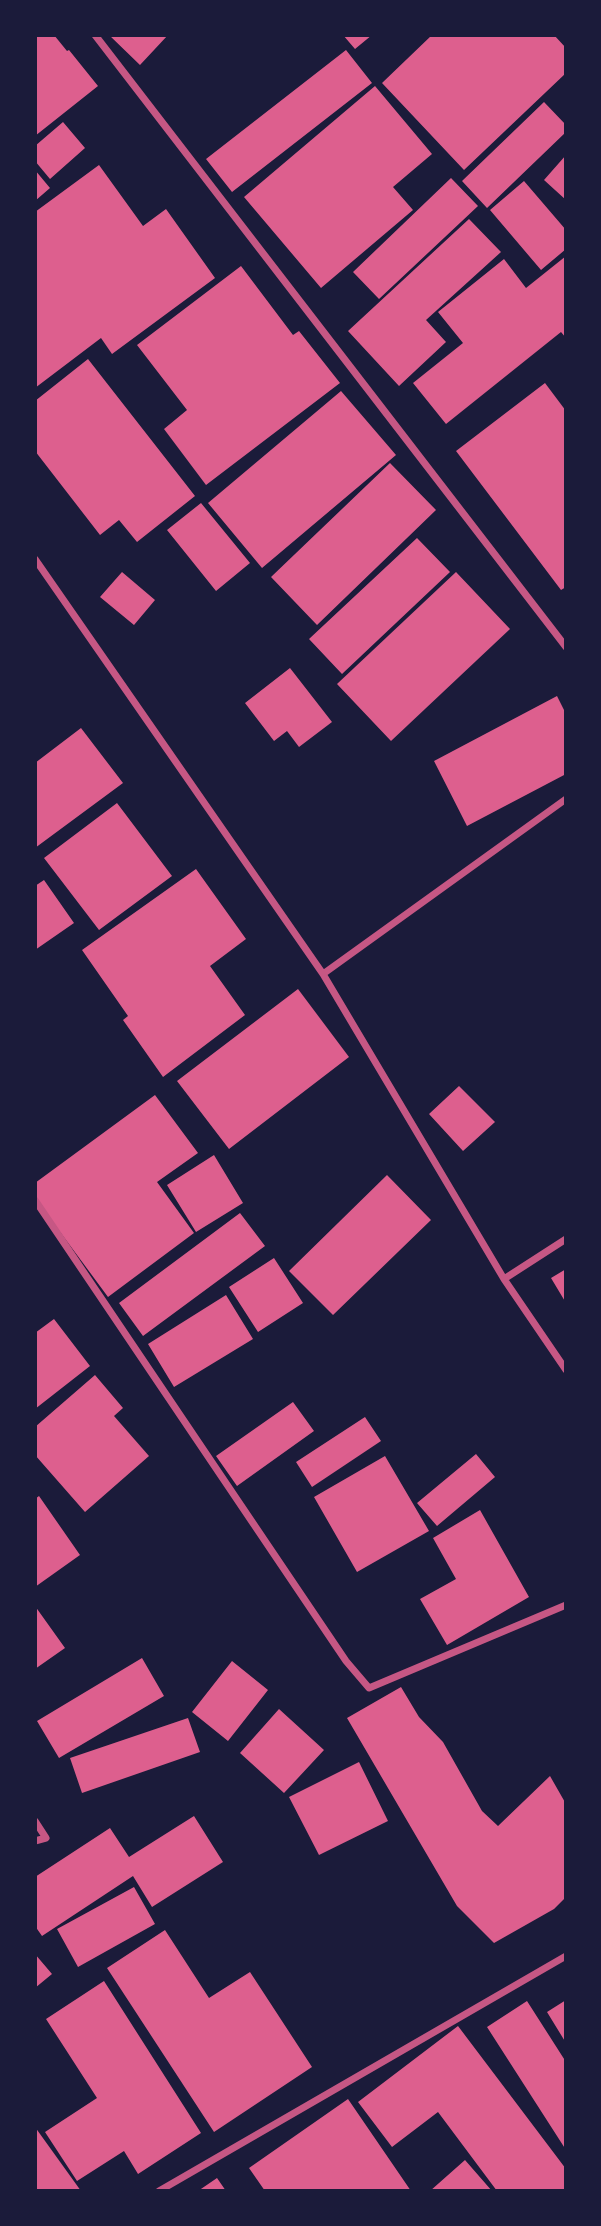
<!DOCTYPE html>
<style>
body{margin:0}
#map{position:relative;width:601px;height:2226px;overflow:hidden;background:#1b1b3a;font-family:Overpass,sans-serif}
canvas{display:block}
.frame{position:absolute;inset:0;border:37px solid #1b1b3a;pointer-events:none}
</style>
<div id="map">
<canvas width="601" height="2226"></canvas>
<div class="frame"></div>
</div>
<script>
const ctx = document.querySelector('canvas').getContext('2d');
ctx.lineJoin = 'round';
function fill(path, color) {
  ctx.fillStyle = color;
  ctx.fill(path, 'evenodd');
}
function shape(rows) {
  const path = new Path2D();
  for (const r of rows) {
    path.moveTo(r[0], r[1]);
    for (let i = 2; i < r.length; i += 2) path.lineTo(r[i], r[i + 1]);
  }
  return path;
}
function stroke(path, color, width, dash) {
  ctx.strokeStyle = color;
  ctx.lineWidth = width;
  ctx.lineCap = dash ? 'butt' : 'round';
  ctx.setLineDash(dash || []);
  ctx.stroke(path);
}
fill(shape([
 [35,35,54,35,67,51,69,50,98,86,35,136],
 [109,35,168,35,140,65],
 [343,35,372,35,355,49],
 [432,35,554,35,566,48,566,73,464,170,382,83],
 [346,50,372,83,232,192,206,159],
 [375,86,432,154,393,187,413,210,321,288,244,197],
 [544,102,566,125,566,132,487,208,462,181],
 [63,122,85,148,50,179,35,161,35,146],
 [566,155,566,200,544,180],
 [99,165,143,226,166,209,215,278,112,354,101,338,35,388,35,212],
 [35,170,50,188,35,201],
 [451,178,478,206,379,299,353,272],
 [524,181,566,230,566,249,541,270,490,210],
 [469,219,501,252,426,320,446,342,399,386,348,331],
 [566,256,566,338,561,332,446,424,413,383,463,343,438,312,504,259,526,288],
 [241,266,293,335,299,331,340,383,206,485,164,429,187,410,137,345],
 [88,359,195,496,137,542,119,520,100,535,35,451,35,401],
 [545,383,566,411,566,587,561,590,456,451],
 [341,391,396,455,262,568,208,503],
 [390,463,436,510,317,625,271,577],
 [201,503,250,563,216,591,167,530],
 [417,538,450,572,342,674,309,639],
 [122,572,155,600,134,625,100,597],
 [456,572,510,629,391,741,337,684],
 [290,668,332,722,299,747,287,731,274,741,245,703],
 [557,696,566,714,566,774,467,826,434,761],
 [81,728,123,783,35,848,35,763],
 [117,803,172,876,99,930,44,858],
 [196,869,246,939,210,966,245,1015,163,1077,123,1020,128,1016,82,950],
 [44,880,74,923,35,950,35,886],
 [298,989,349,1057,229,1149,177,1081],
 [459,1086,495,1122,463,1151,429,1114],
 [155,1095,198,1153,157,1182,194,1233,108,1297,35,1198,35,1183],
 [214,1155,243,1203,196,1232,167,1185],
 [387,1175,431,1220,333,1315,289,1271],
 [240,1213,265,1246,143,1336,119,1303],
 [274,1258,303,1303,258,1332,229,1287],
 [566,1269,566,1303,551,1278],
 [226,1295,253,1339,174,1387,148,1344],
 [54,1319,90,1366,35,1409,35,1333],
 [95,1375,123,1408,114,1416,149,1456,85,1512,35,1455,35,1427],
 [293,1402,314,1431,237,1486,216,1456],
 [365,1417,381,1441,312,1487,296,1462],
 [476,1454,495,1477,437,1526,417,1503],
 [385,1456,429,1531,357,1572,314,1497],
 [39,1496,80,1555,35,1587,35,1499],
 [480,1510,529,1597,447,1645,420,1599,456,1579,433,1538],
 [35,1606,65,1648,35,1669],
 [142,1658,164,1696,59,1758,37,1721],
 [232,1661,268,1690,228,1741,192,1712],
 [401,1687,419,1717,443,1742,482,1811,498,1826,550,1776,566,1804,566,1897,554,1909,494,1943,457,1906,347,1718],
 [279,1709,324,1750,284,1793,240,1753],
 [188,1718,200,1752,82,1793,70,1758],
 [359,1762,388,1821,319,1855,289,1797],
 [194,1816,223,1862,152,1907,133,1876,42,1936,35,1926,35,1877,110,1828,129,1857],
 [134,1887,155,1924,78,1967,57,1929],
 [165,1930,209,1998,250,1972,312,2067,214,2132,107,1968],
 [35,1954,52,1974,35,1988],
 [104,1981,201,2133,138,2174,124,2151,77,2181,45,2132,97,2098,46,2019],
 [566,2000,566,2043,547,2012],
 [527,2001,566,2062,566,2150,487,2027],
 [458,2026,566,2169,566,2191,497,2191,438,2112,392,2147,358,2102],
 [348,2099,411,2191,287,2191,286,2189,265,2191,249,2168],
 [35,2127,81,2191,35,2191],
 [465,2160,492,2191,430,2191],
 [217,2178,226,2191,198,2191]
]), '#dd5f8e');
stroke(shape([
 [95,35,566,647],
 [35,559,323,974,504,1279,566,1370],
 [323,974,566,799],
 [35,1200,346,1661,369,1688,566,1605],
 [504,1279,566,1239],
 [35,1821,46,1838,35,1841],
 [159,2191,566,1956]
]), '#c65784', 7);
</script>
